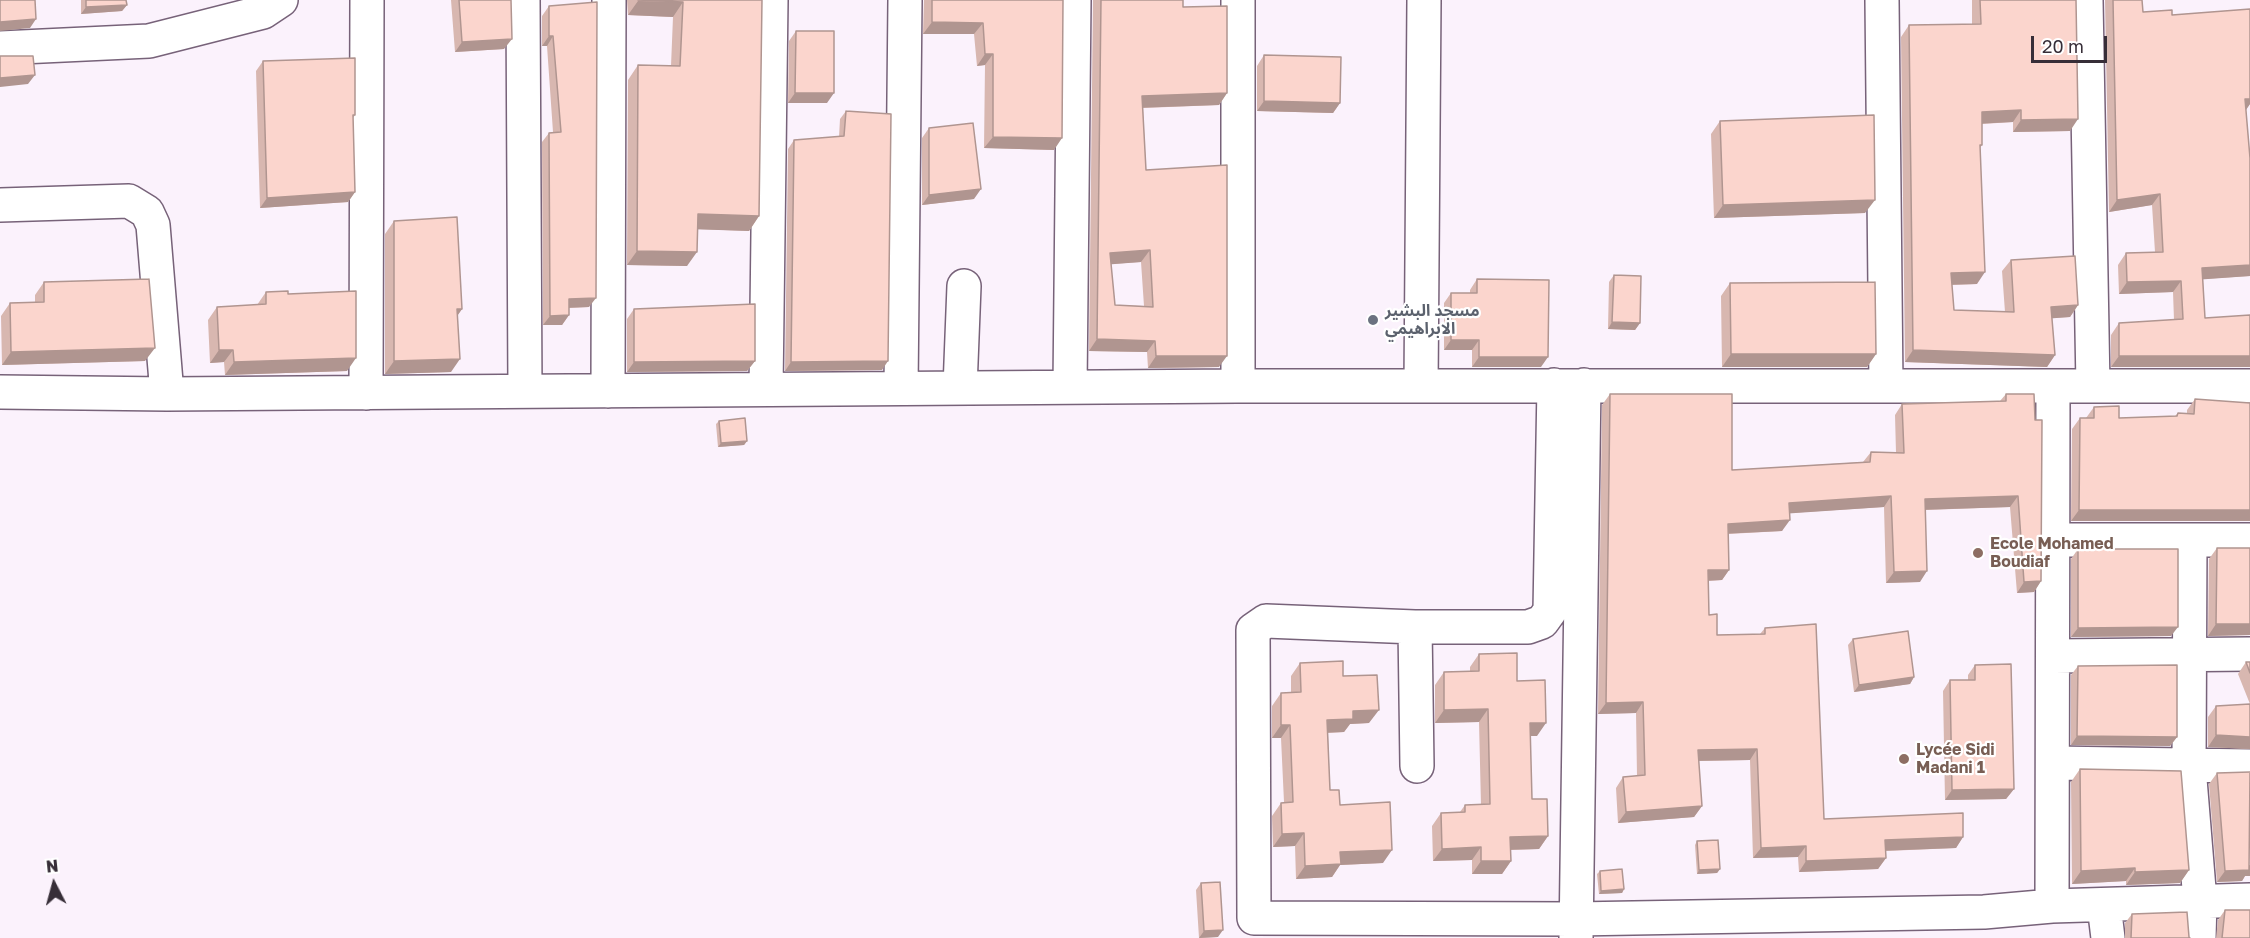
<!DOCTYPE html>
<meta charset="utf-8">
<style>
body{margin:0}
#map{position:relative;width:2250px;height:938px;overflow:hidden;background:#fbf2fc;font-family:"Golos Text",sans-serif}
canvas{display:block}
.north{position:absolute;left:24px;top:854px;width:60px;height:60px;-webkit-text-stroke:4px #fff;paint-order:stroke;rotate:354deg;font-size:16px;font-weight:700;line-height:24px;text-align:center;color:#372e38}
.north::after{content:'';display:block;margin:auto;width:21px;height:27px;background:#372e38;clip-path:polygon(50% 0,100% 100%,50% 72%,0 100%)}
.scale{position:absolute;left:2031px;top:36px;width:76px;height:27px;box-sizing:border-box;border:3px solid #372e38;border-top:0;padding-left:8px;font-size:18px;line-height:21px;white-space:nowrap;color:#372e38;-webkit-text-stroke:4px #fff;paint-order:stroke}
</style>
<div id="map">
<canvas width="2250" height="938"></canvas>
<div class="north">N</div>
<div class="scale">20 m</div>
</div>
<script>
const ctx = document.querySelector('canvas').getContext('2d');
ctx.lineJoin = 'round';
function shape(rows) {
  const path = new Path2D();
  for (const r of rows) {
    path.moveTo(r[0], r[1]);
    for (let i = 2; i < r.length; i += 2) path.lineTo(r[i], r[i + 1]);
  }
  return path;
}
function stroke(path, color, width, dash) {
  ctx.strokeStyle = color;
  ctx.lineWidth = width;
  ctx.lineCap = dash ? 'butt' : 'round';
  ctx.setLineDash(dash || []);
  ctx.stroke(path);
}
function fill(path, color) {
  ctx.fillStyle = color;
  ctx.fill(path, 'evenodd');
}
function write(font, color, halo, rows, align = 'center') {
  ctx.font = font + ' "Golos Text","Noto Sans Arabic",sans-serif';
  ctx.lineWidth = 4.5;
  ctx.setLineDash([]);
  ctx.textBaseline = 'middle';
  ctx.strokeStyle = halo;
  ctx.fillStyle = color;
  for (const [text, x, y, turn = 0] of rows) {
    ctx.save();
    ctx.translate(x, y);
    ctx.rotate((+turn || 0) * Math.PI / 180);
    ctx.textAlign = isNaN(turn) ? turn : align;
    if (halo) ctx.strokeText(text, 0, 0);
    ctx.fillText(text, 0, 0);
    ctx.restore();
  }
}
const minor = shape([
 [523,0,525,391],
 [1882,0,1886,385],
 [2086,0,2093,386],
 [0,48,149,41,263,12,281,0],
 [0,205,129,201,147,212,153,225,167,394],
 [1238,386,1238,0],
 [1421,386,1424,0],
 [1070,387,1074,0],
 [901,388,905,0],
 [960,388,964,286],
 [766,389,771,0],
 [608,391,609,0],
 [0,392,167,394,1238,386,2250,386],
 [366,393,367,0],
 [2054,540,2250,540],
 [2190,540,2189,767,2200,901,2199,938],
 [1415,627,1266,621,1253,630,1254,918,1575,919,1984,912,2052,906,2250,900],
 [2054,656,2250,654],
 [2054,763,2250,766],
 [1417,766,1415,627,1528,627,1542,622,1550,611,1554,385],
 [2104,905,2108,938],
 [2052,906,2053,386],
 [1576,938,1584,385]
]);
stroke(minor, '#776279', 36);
stroke(minor, '#fff', 33);
fill(shape([
 [81,0,126,0,127,5,122,11,81,14],
 [451,0,511,0,504,49,455,52],
 [627,0,762,0,759,216,749,231,698,229,687,266,627,265,628,80,638,65,671,66,673,17,628,15],
 [924,0,1063,0,1054,150,984,148,985,65,977,66,974,34,923,34],
 [1093,0,1183,0,1183,7,1227,93,1219,105,1143,108,1146,170,1219,367,1148,368,1147,352,1089,351],
 [1141,262,1144,306,1115,305,1111,264],
 [1972,0,2076,0,2070,131,2013,132,2013,122,1982,124,1982,145,1980,148,1977,284,1951,285,1954,310,2005,312,2002,271,2011,260,2078,305,2070,317,2052,318,2055,355,2047,367,1905,362,1901,37,1909,25,1972,24],
 [2105,0,2142,0,2143,12,2172,15,2250,9,2250,104,2246,109,2250,158,2250,276,2203,279,2205,318,2250,367,2111,367,2111,335,2119,323,2174,320,2173,292,2119,294,2118,265,2126,253,2155,252,2152,205,2109,212],
 [597,2,589,307,569,308,569,315,562,325,543,325,542,142,549,133,553,132,547,46,542,46,542,16,549,6],
 [796,31,827,103,788,103,789,41],
 [1264,55,1340,103,1333,113,1257,111,1257,66],
 [263,61,355,115,353,118,355,192,348,202,260,208,256,71],
 [846,111,882,370,785,371,788,149,794,140,839,137,840,119],
 [1720,121,1865,213,1714,218,1711,134],
 [929,128,974,199,922,205,922,138],
 [394,221,462,309,457,316,451,372,385,374,385,234],
 [1614,275,1640,323,1635,330,1608,329,1609,282],
 [1477,279,1541,367,1472,367,1472,350,1444,350,1444,303,1451,293,1470,293,1470,290],
 [44,282,145,361,2,365,1,316,10,303,35,302,35,295],
 [1730,283,1876,354,1867,367,1722,367,1721,296],
 [266,292,288,294,347,371,225,375,224,362,210,363,208,320,217,307,257,305],
 [634,309,755,361,747,371,627,372,627,319],
 [1610,394,1732,470,1863,462,1871,452,1896,453,1895,415,1902,404,2000,401,2006,394,2041,581,2034,592,2017,593,2010,507,1925,510,1920,582,1886,583,1884,507,1789,513,1782,531,1728,534,1729,570,1722,580,1708,581,1709,615,1717,635,1760,634,1765,628,1824,819,1963,837,1956,848,1886,851,1886,858,1878,869,1799,872,1798,857,1753,858,1750,760,1698,761,1702,806,1694,817,1618,823,1616,788,1623,777,1637,776,1636,713,1598,714,1602,405],
 [2195,399,2250,521,2071,521,2072,429,2080,418,2086,418,2094,407,2119,418,2175,416,2178,413,2187,414,2187,410],
 [719,421,747,441,744,445,718,447,716,424],
 [2217,548,2250,548,2250,635,2208,636,2209,559],
 [2078,549,2171,636,2071,637,2071,559],
 [1853,639,1914,677,1910,684,1854,692,1848,645],
 [1479,654,1517,681,1537,736,1530,736,1532,799,1548,836,1539,849,1510,850,1511,861,1502,874,1472,874,1472,860,1433,861,1432,826,1441,813,1460,812,1465,805,1481,805,1479,722,1435,723,1435,685,1444,672,1470,671,1470,667],
 [2246,662,2250,662,2250,749,2208,747,2208,717,2216,706,2250,704,2238,674],
 [1300,663,1343,676,1369,723,1350,724,1344,732,1328,733,1330,790,1383,863,1340,865,1332,877,1296,879,1295,846,1273,847,1272,816,1281,803,1284,802,1281,738,1272,738,1272,706,1281,693,1291,693,1291,676],
 [1975,665,2014,789,2006,799,1945,800,1943,691,1950,680,1968,680,1968,675],
 [2078,666,2177,737,2170,746,2071,745,2071,675],
 [2080,769,2189,870,2180,883,2126,885,2126,881,2072,884,2071,782],
 [2217,773,2245,876,2242,881,2217,882,2209,784],
 [1697,841,1720,869,1717,873,1697,874,1695,845],
 [1600,871,1624,889,1622,893,1599,894,1597,874],
 [1201,883,1218,937,1199,938,1196,890],
 [2225,910,2250,938,2216,938,2218,920],
 [2132,914,2189,937,2190,938,2125,938,2125,923]
]), '#d8b7b0');
fill(shape([
 [638,1,683,2,673,17,628,15],
 [127,5,122,11,81,14,86,7],
 [36,19,30,28,0,31,0,22],
 [932,22,983,23,974,34,923,34],
 [549,36,553,36,547,46,542,46],
 [512,39,504,49,455,52,462,42],
 [985,54,993,54,985,65,977,66],
 [35,75,28,84,0,87,0,78],
 [795,93,834,93,827,103,788,103],
 [1227,93,1219,105,1134,108,1142,96],
 [2245,99,2250,99,2250,104,2246,110],
 [1264,101,1340,103,1333,113,1257,111],
 [2021,110,2013,122,1974,124,1982,112],
 [2078,119,2070,131,2013,132,2021,120],
 [993,137,1062,138,1054,150,984,148],
 [981,189,974,199,922,205,929,195],
 [355,192,348,202,260,208,267,198],
 [2160,194,2152,205,2109,212,2117,200],
 [1875,200,1865,213,1714,218,1723,205],
 [698,214,759,216,749,231,688,229],
 [1150,250,1141,262,1102,265,1110,253],
 [637,251,697,252,687,266,627,265],
 [2250,265,2250,276,2194,280,2202,268],
 [1985,272,1977,284,1942,285,1951,273],
 [2181,281,2173,292,2119,294,2127,282],
 [596,298,589,307,562,308,569,299],
 [2078,305,2070,317,2043,319,2051,307],
 [457,309,462,309,453,322],
 [569,315,562,325,543,325,550,316],
 [1612,322,1640,323,1635,330,1608,329],
 [1097,339,1155,341,1147,352,1089,351],
 [1451,340,1479,340,1472,350,1444,350],
 [155,348,145,361,2,365,11,352],
 [219,350,233,350,224,362,210,363],
 [1913,350,2055,355,2047,367,1905,362],
 [1731,354,1876,354,1867,367,1722,367],
 [1156,356,1227,356,1219,367,1148,368],
 [2119,356,2250,356,2250,367,2111,367],
 [1479,357,1548,357,1541,367,1472,367],
 [356,358,347,371,225,375,234,362],
 [460,359,451,372,385,374,394,361],
 [755,361,747,371,627,372,634,362],
 [888,361,882,370,785,371,791,362],
 [747,441,744,445,718,447,721,443],
 [1891,496,1884,507,1781,514,1789,503],
 [2018,496,2010,507,1918,510,1925,499],
 [2079,510,2250,510,2250,521,2071,521],
 [1790,520,1782,531,1720,534,1728,524],
 [1708,570,1729,570,1722,580,1701,581],
 [1927,571,1920,582,1886,583,1894,572],
 [2041,581,2034,592,2017,593,2024,582],
 [2216,624,2250,624,2250,635,2208,636],
 [2178,627,2171,636,2071,637,2078,628],
 [1914,677,1910,684,1854,692,1859,685],
 [1643,702,1636,713,1598,714,1606,703],
 [1488,709,1479,722,1435,723,1444,710],
 [1379,710,1369,723,1350,724,1344,732,1318,733,1327,720,1353,711],
 [1530,723,1546,723,1537,736,1521,736],
 [1281,725,1290,725,1281,738,1272,738],
 [2216,735,2250,737,2250,749,2208,747],
 [2077,736,2177,737,2170,746,2071,745],
 [1757,749,1750,760,1690,761,1698,750],
 [2014,789,2006,799,1945,800,1952,790],
 [1702,806,1694,817,1618,823,1626,812],
 [1304,833,1295,846,1273,847,1282,834],
 [1548,836,1539,849,1501,850,1510,837],
 [1963,837,1956,848,1877,851,1885,840],
 [1806,846,1798,857,1753,858,1761,848],
 [1481,847,1472,860,1433,861,1442,849],
 [1392,850,1383,863,1340,865,1332,877,1296,879,1305,866,1340,852],
 [1886,858,1878,869,1799,872,1806,861],
 [1481,861,1511,861,1502,874,1472,874],
 [2250,865,2250,876,2245,876,2242,881,2217,882,2225,871],
 [2135,868,2126,881,2072,884,2081,871],
 [1720,869,1717,873,1697,874,1699,870],
 [2189,870,2180,883,2126,885,2135,872],
 [1624,889,1622,893,1599,894,1601,891],
 [1223,930,1218,937,1199,938,1204,931]
]), '#b09590');
const building = shape([
 [0,0,35,0,36,19,0,22,0,0],
 [86,0,126,0,127,5,86,7,86,0],
 [459,0,511,0,512,39,462,42,459,0],
 [638,0,762,0,759,216,698,214,697,252,637,251,638,65,680,66,683,2,638,0],
 [932,0,1063,0,1062,138,993,137,993,54,985,54,983,23,932,22,932,0],
 [1101,0,1183,0,1183,7,1227,6,1227,93,1142,96,1146,170,1227,165,1227,356,1156,356,1155,341,1097,339,1101,0],
 [1150,250,1153,307,1115,305,1110,253,1150,250],
 [1980,0,2076,0,2078,119,2021,120,2021,110,1982,112,1982,145,1980,145,1985,272,1951,273,1954,310,2014,312,2011,260,2075,256,2078,305,2051,307,2055,355,1913,350,1909,25,1981,24,1980,0],
 [2113,0,2142,0,2143,12,2172,10,2172,15,2250,9,2250,99,2245,99,2250,158,2250,265,2202,268,2205,318,2250,315,2250,356,2119,356,2119,323,2183,319,2181,281,2127,282,2126,253,2163,252,2160,194,2117,200,2113,0],
 [597,2,596,298,569,299,569,315,550,316,549,133,561,132,553,36,549,36,549,6,597,2],
 [796,31,834,31,834,93,795,93,796,31],
 [1264,55,1341,57,1340,103,1264,101,1264,55],
 [0,56,33,56,35,75,0,78,0,56],
 [355,58,355,115,353,115,355,192,267,198,263,61,355,58],
 [846,111,891,114,888,361,791,362,794,140,844,136,846,111],
 [1874,115,1875,200,1723,205,1720,121,1874,115],
 [973,123,981,189,929,195,929,128,973,123],
 [457,217,462,309,457,309,460,359,394,361,394,221,457,217],
 [1614,275,1641,276,1640,323,1612,322,1614,275],
 [149,279,155,348,11,352,10,303,44,302,44,282,149,279],
 [1477,279,1549,280,1548,357,1479,357,1479,340,1451,340,1451,293,1477,293,1477,279],
 [1875,282,1876,354,1731,354,1730,283,1875,282],
 [288,291,288,294,356,291,356,358,234,362,233,350,219,350,217,307,266,304,266,292,288,291],
 [755,304,755,361,634,362,634,309,755,304],
 [1610,394,1732,394,1732,470,1870,462,1871,452,1904,453,1902,404,2006,401,2006,394,2034,394,2035,420,2042,420,2041,581,2024,582,2018,496,1925,499,1927,571,1894,572,1891,496,1789,503,1790,520,1728,524,1729,570,1708,570,1709,615,1717,614,1717,635,1765,634,1765,628,1816,624,1824,819,1963,813,1963,837,1885,840,1886,858,1806,861,1806,846,1761,848,1757,749,1698,750,1702,806,1626,812,1623,777,1645,775,1643,702,1606,703,1610,394],
 [2195,399,2250,403,2250,510,2079,510,2080,418,2094,418,2094,407,2119,406,2119,418,2177,416,2178,413,2194,414,2195,399],
 [745,418,747,441,721,443,719,421,745,418],
 [2217,548,2250,548,2250,624,2216,624,2217,548],
 [2078,549,2178,549,2178,627,2078,628,2078,549],
 [1908,631,1914,677,1859,685,1853,639,1908,631],
 [1517,653,1517,681,1545,680,1546,723,1530,723,1532,799,1547,799,1548,836,1510,837,1511,861,1481,861,1481,847,1442,849,1441,813,1465,812,1465,805,1490,804,1488,709,1444,710,1444,672,1479,671,1479,654,1517,653],
 [1343,661,1343,676,1377,675,1379,710,1353,711,1353,719,1327,720,1330,790,1339,790,1340,805,1390,802,1392,850,1340,852,1341,864,1305,866,1304,833,1282,834,1281,803,1293,802,1290,725,1281,725,1281,693,1301,692,1300,663,1343,661],
 [2246,662,2250,662,2250,673,2246,662],
 [2011,664,2014,789,1952,790,1950,680,1975,680,1975,665,2011,664],
 [2177,665,2177,737,2077,736,2078,666,2177,665],
 [2250,704,2250,737,2216,735,2216,706,2250,704],
 [2080,769,2181,771,2189,870,2135,872,2135,868,2081,871,2080,769],
 [2250,772,2249,870,2225,871,2217,773,2250,772],
 [1718,840,1720,869,1699,870,1697,841,1718,840],
 [1622,869,1624,889,1601,891,1600,871,1622,869],
 [1220,882,1223,930,1204,931,1201,883,1220,882],
 [2225,910,2250,910,2250,938,2222,938,2225,910],
 [2187,912,2189,937,2190,938,2131,938,2132,914,2187,912]
]);
fill(building, '#fbd5cd');
stroke(building, '#b09590', 1.5);
for (const [x, y, r, color] of [
 [1373,320,6,"#6b7280"],
 [1978,553,6,"#8d6e63"],
 [1904,759,6,"#8d6e63"]
]) {
  const dot = new Path2D();
  dot.arc(x, y, r, 0, 2 * Math.PI);
  ctx.fillStyle = color;
  ctx.fill(dot);
  stroke(dot, '#fff', 2);
}
write('bold 16px', '#5b616d', '#fff', [
 ["مسجد البشير",1385,311],
 ["الابراهيمي",1385,329]
], 'left');
write('bold 16px', '#785e54', '#fff', [
 ["Ecole Mohamed",1990,544],
 ["Boudiaf",1990,562],
 ["Lycée Sidi",1916,750],
 ["Madani 1",1916,768]
], 'left');
</script>
